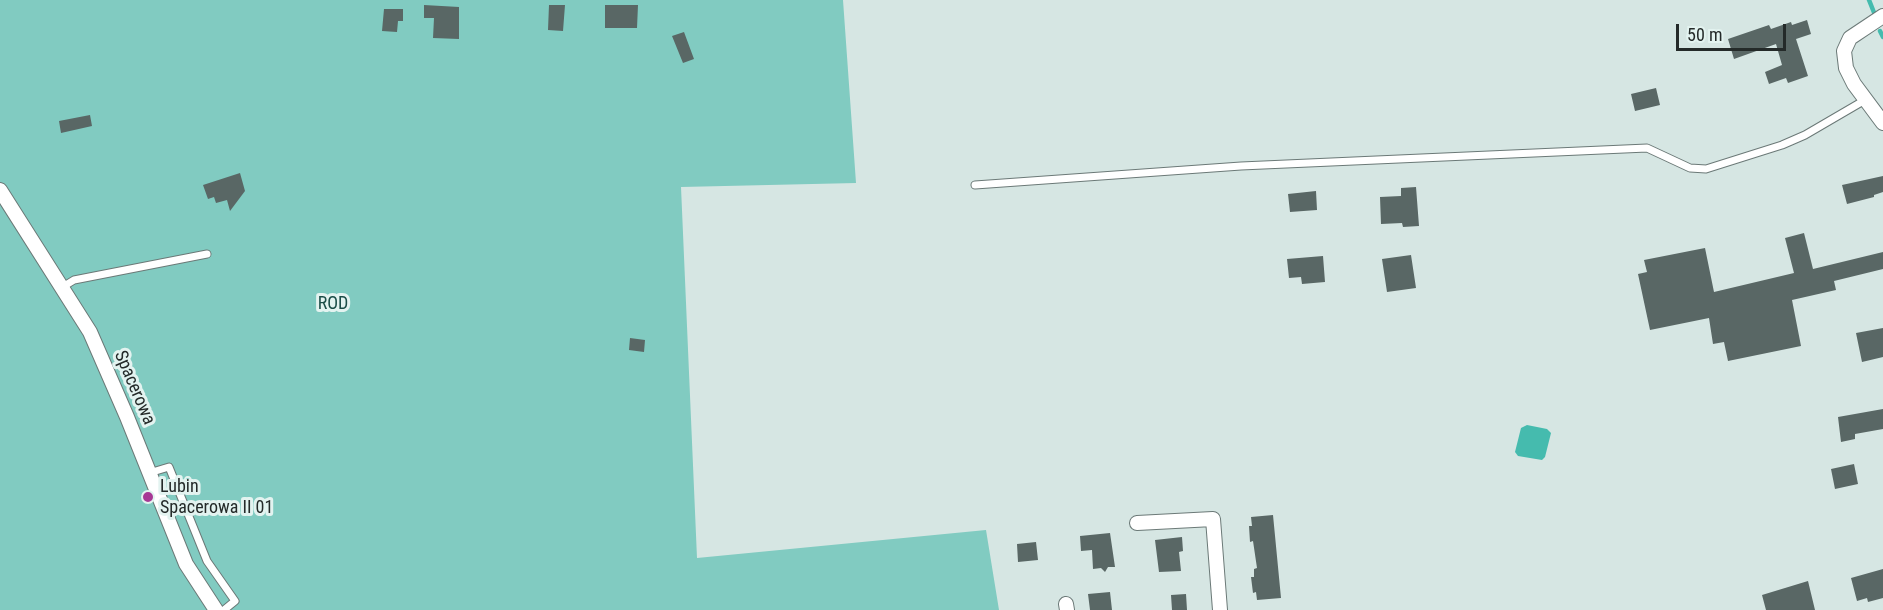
<!DOCTYPE html>
<style>
body{margin:0}
#map{position:relative;width:1883px;height:610px;overflow:hidden;background:#d6e6e3;font-family:"Roboto Condensed",sans-serif}
canvas{display:block}
.scale{position:absolute;left:1676px;top:24px;width:110px;height:27px;box-sizing:border-box;border:3px solid #242a29;border-top:0;padding-left:8px;font-size:18px;line-height:21px;white-space:nowrap;color:#242a29;-webkit-text-stroke:4px #e3f3f0;paint-order:stroke}
</style>
<div id="map">
<canvas width="1883" height="610"></canvas>
<div class="scale">50 m</div>
</div>
<script>
const ctx = document.querySelector('canvas').getContext('2d');
ctx.lineJoin = 'round';
function fill(path, color) {
  ctx.fillStyle = color;
  ctx.fill(path, 'evenodd');
}
function shape(rows) {
  const path = new Path2D();
  for (const r of rows) {
    path.moveTo(r[0], r[1]);
    for (let i = 2; i < r.length; i += 2) path.lineTo(r[i], r[i + 1]);
  }
  return path;
}
function stroke(path, color, width, dash) {
  ctx.strokeStyle = color;
  ctx.lineWidth = width;
  ctx.lineCap = dash ? 'butt' : 'round';
  ctx.setLineDash(dash || []);
  ctx.stroke(path);
}
function write(font, color, halo, rows, align = 'center') {
  ctx.font = font + ' "Roboto Condensed",sans-serif';
  ctx.lineWidth = 6;
  ctx.setLineDash([]);
  ctx.textBaseline = 'middle';
  ctx.strokeStyle = halo;
  ctx.fillStyle = color;
  for (const [text, x, y, turn = 0] of rows) {
    ctx.save();
    ctx.translate(x, y);
    ctx.rotate((+turn || 0) * Math.PI / 180);
    ctx.textAlign = isNaN(turn) ? turn : align;
    if (halo) ctx.strokeText(text, 0, 0);
    ctx.fillText(text, 0, 0);
    ctx.restore();
  }
}
fill(shape([
 [0,0,843,0,856,183,681,187,697,558,986,530,999,610,0,610]
]), '#81cbc1');
fill(shape([
 [1527,425,1547,429,1551,433,1545,457,1542,460,1518,456,1515,452,1521,428]
]), '#45bbae');
stroke(shape([
 [1869,0,1875,15],
 [1880,31,1883,37]
]), '#45bbae', 4.5);
fill(shape([
 [424,5,459,7,459,39,433,38,434,18,424,18],
 [549,5,565,5,563,31,548,30],
 [605,5,638,5,637,28,605,28],
 [384,9,403,9,403,21,398,21,397,32,382,31],
 [1807,20,1811,34,1796,39,1808,76,1788,83,1786,78,1769,84,1765,72,1782,65,1776,44,1734,59,1728,39,1769,25,1771,29,1791,22,1792,25],
 [684,32,694,59,683,63,672,36],
 [1656,88,1660,105,1635,111,1631,94],
 [90,115,92,126,61,133,59,121],
 [240,173,245,191,230,211,227,200,216,203,214,197,208,199,203,185],
 [1883,176,1883,192,1874,195,1874,197,1847,204,1842,185],
 [1416,187,1419,226,1403,227,1402,223,1381,224,1380,197,1401,196,1401,188],
 [1316,191,1317,210,1290,212,1288,194],
 [1804,233,1813,269,1883,252,1883,269,1834,281,1836,290,1792,300,1801,346,1728,361,1724,342,1713,344,1709,318,1650,330,1638,274,1647,272,1644,260,1705,248,1714,292,1794,273,1785,238],
 [1411,255,1416,288,1387,292,1382,259],
 [1323,256,1325,282,1302,284,1301,277,1289,278,1287,259],
 [1883,328,1883,357,1862,362,1856,333],
 [630,338,645,340,644,352,629,350],
 [1883,409,1883,429,1855,434,1855,439,1841,442,1838,417],
 [1854,464,1858,484,1835,489,1831,469],
 [1273,515,1281,598,1257,600,1256,592,1253,593,1251,577,1254,577,1254,569,1257,568,1253,541,1250,542,1249,526,1252,526,1251,517],
 [1110,533,1115,567,1108,567,1105,572,1101,568,1093,569,1092,550,1081,551,1080,536],
 [1182,537,1183,551,1179,552,1181,571,1159,572,1155,540],
 [1036,542,1038,560,1018,562,1017,544],
 [1883,569,1883,598,1868,602,1867,598,1857,601,1851,578],
 [1808,581,1815,610,1766,610,1762,595],
 [1110,592,1112,610,1090,610,1088,594],
 [1186,594,1187,610,1172,610,1171,595]
]), '#596765');
const service = shape([
 [975,185,1241,166,1647,148,1690,168,1706,169,1782,145,1805,135,1865,100],
 [61,288,74,280,207,254],
 [149,473,169,467,207,561,235,601,224,610]
]);
const minor = shape([
 [1883,16,1850,38,1844,51,1846,68,1854,84,1883,123],
 [0,190,90,332,127,417,186,564,216,610],
 [1137,523,1213,519,1220,610],
 [1066,604,1067,610]
]);
stroke(service, '#6b7977', 9);
stroke(minor, '#6b7977', 16);
stroke(service, '#fff', 7);
stroke(minor, '#fff', 14);
for (const [x, y, r, color] of [
 [148,497,6,"#a73895"]
]) {
  const dot = new Path2D();
  dot.arc(x, y, r, 0, 2 * Math.PI);
  ctx.fillStyle = color;
  ctx.fill(dot);
  stroke(dot, '#e3f3f0', 2);
}
write('18px', '#1c4e48', '#e3f3f0', [
 ["ROD",333,304]
]);
write('18px', '#242a29', '#e3f3f0', [
 ["Spacerowa",134,388,67]
]);
write('18px', '#242a29', '#e3f3f0', [
 ["Lubin",160,487],
 ["Spacerowa II 01",160,508]
], 'left');
</script>
